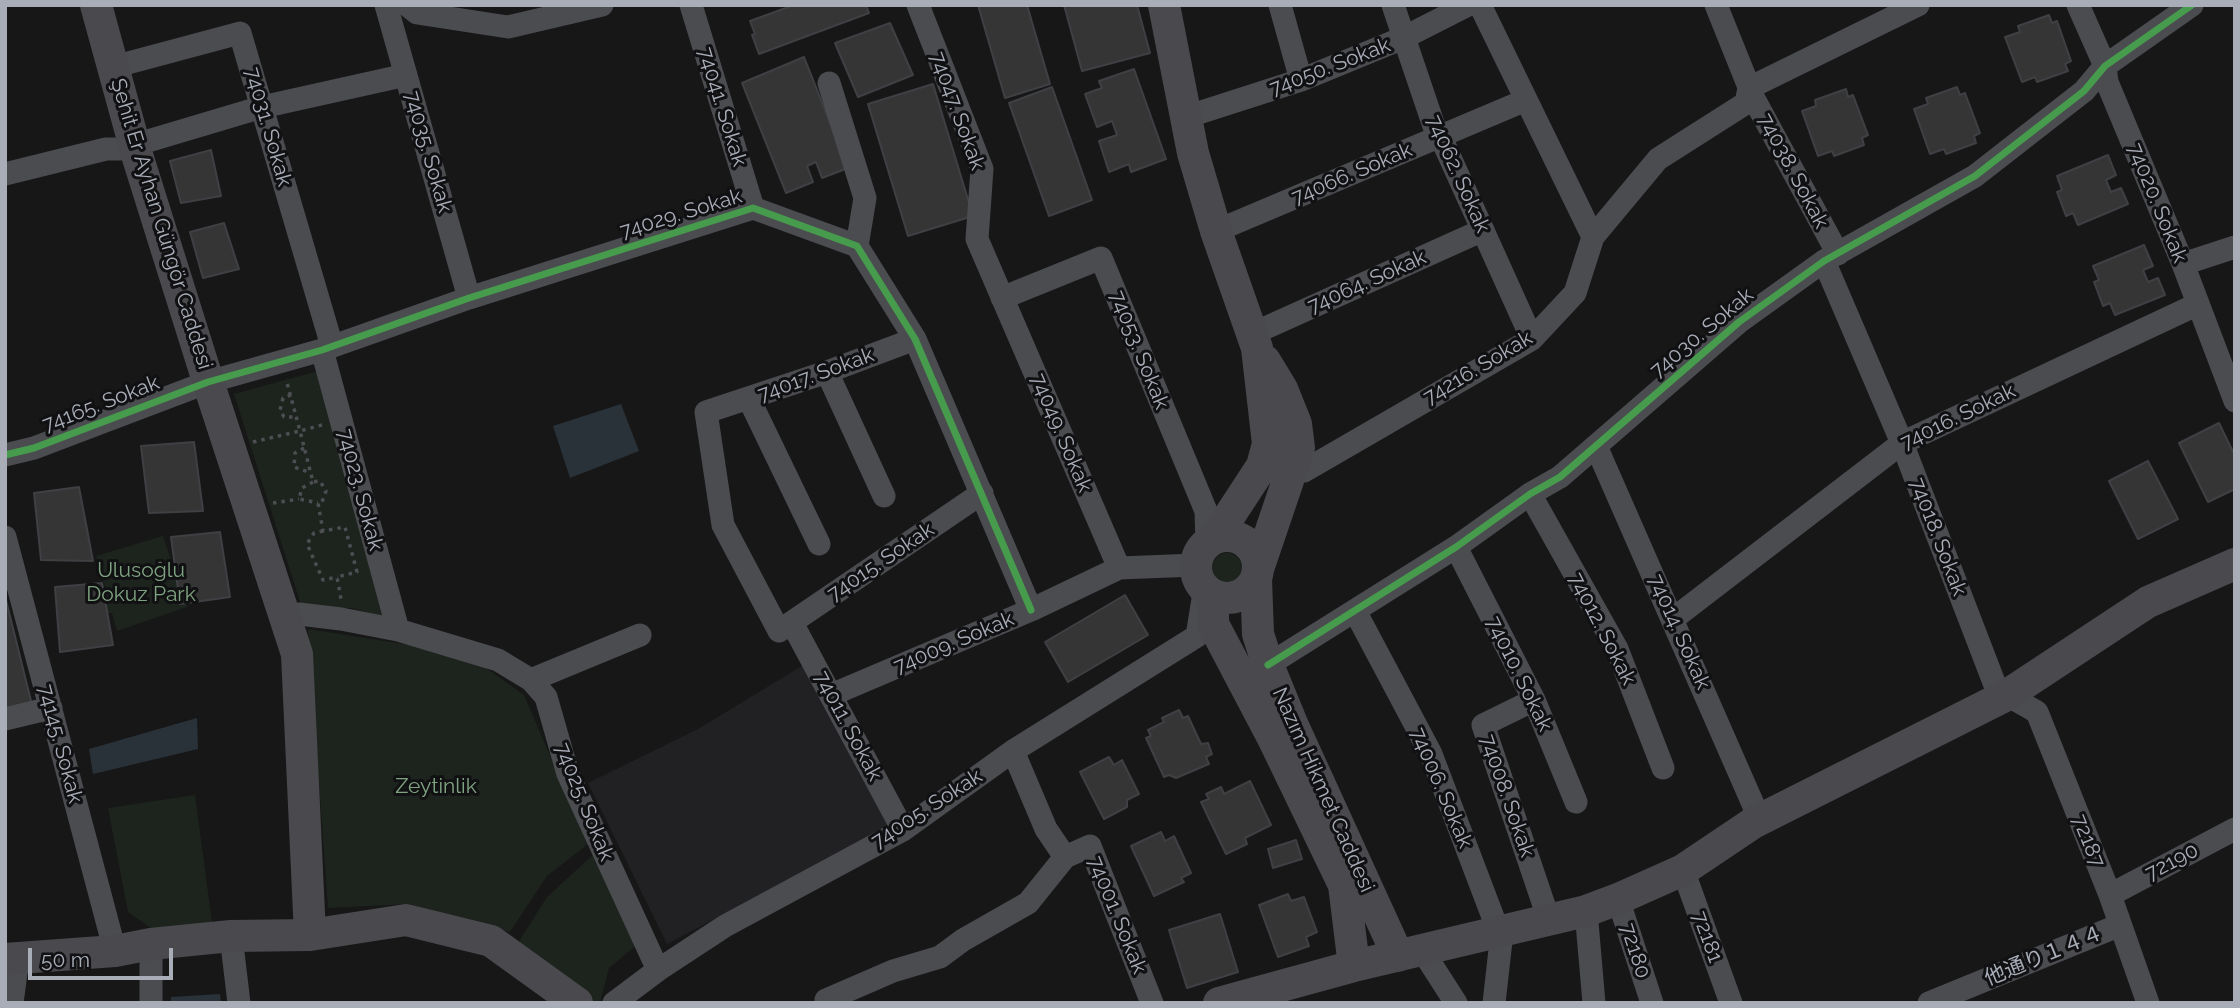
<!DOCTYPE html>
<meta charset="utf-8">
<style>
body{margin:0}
#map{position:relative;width:2240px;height:1008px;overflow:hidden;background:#171717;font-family:Raleway,sans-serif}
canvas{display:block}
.frame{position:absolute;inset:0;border:7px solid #a8adb8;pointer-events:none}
.scale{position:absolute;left:28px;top:948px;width:145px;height:32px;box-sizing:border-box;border:4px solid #a8adb8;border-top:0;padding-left:9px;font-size:21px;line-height:24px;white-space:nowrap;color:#a8adb8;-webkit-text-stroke:5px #111113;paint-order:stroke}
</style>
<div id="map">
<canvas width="2240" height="1008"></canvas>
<div class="frame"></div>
<div class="scale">50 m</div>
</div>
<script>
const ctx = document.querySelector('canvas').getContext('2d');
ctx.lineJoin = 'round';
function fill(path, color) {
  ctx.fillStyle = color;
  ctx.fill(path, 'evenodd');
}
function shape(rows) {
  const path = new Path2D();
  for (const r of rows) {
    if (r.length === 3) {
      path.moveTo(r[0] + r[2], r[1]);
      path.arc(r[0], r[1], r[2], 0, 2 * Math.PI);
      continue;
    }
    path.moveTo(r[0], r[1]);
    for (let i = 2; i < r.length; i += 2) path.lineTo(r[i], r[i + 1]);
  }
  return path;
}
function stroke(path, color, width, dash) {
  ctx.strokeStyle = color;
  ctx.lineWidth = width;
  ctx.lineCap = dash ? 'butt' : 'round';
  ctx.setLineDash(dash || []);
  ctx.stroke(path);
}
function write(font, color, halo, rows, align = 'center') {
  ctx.font = font + ' Raleway,"Noto Sans SC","Noto Sans JP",sans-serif';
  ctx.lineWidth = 6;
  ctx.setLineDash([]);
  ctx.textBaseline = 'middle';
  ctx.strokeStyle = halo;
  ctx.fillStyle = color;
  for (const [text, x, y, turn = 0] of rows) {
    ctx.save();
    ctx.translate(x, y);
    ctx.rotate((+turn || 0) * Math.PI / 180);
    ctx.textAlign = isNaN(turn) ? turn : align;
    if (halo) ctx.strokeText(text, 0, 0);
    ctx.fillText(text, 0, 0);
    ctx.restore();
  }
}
fill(shape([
 [805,664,890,827,667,944,588,783,698,729]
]), '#212123');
fill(shape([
 [318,371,387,618,352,608,302,608,234,394],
 [163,536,187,607,117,631,112,613,107,613,106,590,96,556],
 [1227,568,15],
 [308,629,466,654,524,695,588,844,547,876,510,932,409,904,328,908],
 [195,795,212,923,152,929,128,912,108,808],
 [595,853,639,943,609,968,600,1003,593,1003,518,943,547,897]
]), '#1d241e');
fill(shape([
 [621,404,639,451,570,478,553,426],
 [197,718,198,749,93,774,89,749],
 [220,994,221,1003,171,1003,171,997]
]), '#2a3239');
const building = shape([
 [794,5,866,5,869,13,759,54,752,35,755,34,750,21,794,5],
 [978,5,1027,5,1050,84,1005,98,978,5],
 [1064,5,1137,5,1150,53,1082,71,1064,5],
 [2049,15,2052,23,2057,21,2071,61,2065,64,2068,71,2037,82,2035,77,2022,82,2005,37,2020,32,2018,26,2049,15],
 [890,23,913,75,858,97,835,43,890,23],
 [804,57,848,168,822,178,816,162,807,166,813,182,786,193,742,83,804,57],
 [1134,69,1166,159,1131,172,1129,164,1109,172,1099,141,1117,135,1112,121,1097,127,1085,94,1102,88,1099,81,1134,69],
 [933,84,973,216,908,236,868,104,933,84],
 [1052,87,1092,200,1049,216,1009,103,1052,87],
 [1957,87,1960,95,1965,93,1980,133,1974,136,1976,143,1946,154,1944,149,1930,154,1914,109,1928,104,1926,98,1957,87],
 [1846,89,1848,97,1853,95,1868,135,1862,138,1864,145,1834,156,1832,151,1818,156,1802,111,1816,106,1815,100,1846,89],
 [211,150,221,196,181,203,170,161,211,150],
 [2108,155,2116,175,2106,180,2111,192,2121,188,2128,204,2078,225,2073,213,2066,216,2057,192,2062,190,2057,176,2108,155],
 [224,223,239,269,203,278,190,232,224,223],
 [2144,245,2153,266,2143,270,2148,282,2158,278,2165,295,2115,315,2110,303,2103,306,2094,282,2099,280,2093,266,2144,245],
 [2219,423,2235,456,2235,489,2208,502,2179,443,2219,423],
 [194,442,203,511,149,513,141,446,194,442],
 [2148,461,2178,519,2138,539,2109,481,2148,461],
 [79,487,93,561,41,560,34,493,79,487],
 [220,532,230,597,180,604,171,537,220,532],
 [102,583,113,645,60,652,55,587,102,583],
 [1125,595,1148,635,1068,682,1045,642,1125,595],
 [5,596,32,705,5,711,5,596],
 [1179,710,1183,718,1188,716,1201,744,1208,743,1212,754,1206,757,1209,764,1176,778,1169,775,1164,777,1146,738,1151,736,1148,730,1164,722,1162,718,1179,710],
 [1109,757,1114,765,1122,760,1139,794,1127,800,1127,807,1104,819,1080,772,1109,757],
 [1250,781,1271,825,1245,838,1247,844,1226,854,1201,802,1209,799,1206,794,1221,787,1224,794,1250,781],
 [1161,832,1165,841,1174,836,1191,873,1181,878,1184,882,1154,896,1131,846,1161,832],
 [1296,840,1302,859,1273,868,1268,849,1296,840],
 [1288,894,1291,901,1304,897,1317,932,1306,937,1309,946,1278,957,1259,905,1288,894],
 [1220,914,1238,972,1187,988,1169,930,1220,914]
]);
fill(building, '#353536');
stroke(building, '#3f4043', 2);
stroke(shape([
 [291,395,283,398,280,410,284,417,296,417],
 [322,425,300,431,313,482,320,481,326,491,322,502,318,503,323,531,345,527,357,572,337,577,341,599],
 [253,442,300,431,286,379],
 [304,448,295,453,294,467,311,473],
 [313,482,302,488,299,499,318,503],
 [273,503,299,499],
 [323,531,314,533,307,544,323,580,338,577]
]), '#4d4e52', 3.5, [3.5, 5]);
stroke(shape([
 [386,5,469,298],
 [407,5,417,13,508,27,602,5],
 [691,5,753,208],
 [918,5,982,169,977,239,1119,568],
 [1280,5,1301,80],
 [1393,5,1438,138,1443,142,1532,339],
 [1480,5,1593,237],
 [1716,5,1753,97,1838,254],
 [2078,5,2105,66,2107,82,2183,264,2235,401],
 [113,67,240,33,332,346],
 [829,83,865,198,857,246],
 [1186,117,1301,80,1403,38,1468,5],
 [5,174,106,149,121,149,262,107,406,75],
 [1216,231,1526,100],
 [1824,261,1902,443,2000,698],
 [2183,264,2235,247],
 [1002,298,1101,258,1206,511,1207,544],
 [1252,334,1483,230],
 [915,339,827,372,706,412,723,525,779,631,982,493],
 [322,350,398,630],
 [827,372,884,496],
 [749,399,819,544],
 [1596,446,1760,820],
 [5,455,34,448,208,382,322,350,469,298,753,208,857,246,915,339,1031,610],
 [1293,468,1304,471,1532,339,1575,293,1593,237,1658,159,1746,103,1749,88,1918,5],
 [1530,494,1617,649,1663,768],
 [5,537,115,951],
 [1456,547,1534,700,1576,802],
 [1355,611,1431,754,1499,933],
 [285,617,299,614,341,619,398,630,498,660,531,680,546,697,568,774,658,970],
 [1673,619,1902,443,2198,304],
 [792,623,903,830],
 [1268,665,1456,547,1530,494,1560,477,1739,322,1824,261,1975,176,2084,91,2105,66,2192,5],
 [531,680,640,635],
 [831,695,1031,610,1119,568,1196,565],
 [2007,695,2037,712,2110,895,2148,1003],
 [1534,700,1483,725,1549,920],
 [5,719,51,708],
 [1013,751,1046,829,1065,857,1090,846,1152,1003],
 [1683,870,1731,1003],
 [2110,895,2235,829],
 [1618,899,1652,1003],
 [1586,911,1594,1003],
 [231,936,239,1003],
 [151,944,151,1003],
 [1422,950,1456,1003],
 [826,1000,893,971,940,957,963,940,1028,903,1065,857],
 [12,1003,18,958],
 [614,1003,658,970,725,926,903,830,1013,751,1197,636,1203,599],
 [1494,1003,1502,932],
 [1929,1003,2120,925]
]), '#4b4c50', 23);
stroke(shape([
 [96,5,138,158,213,397,297,654,310,935],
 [1164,5,1193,153,1216,231,1257,348,1268,444,1262,466,1215,538],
 [1227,567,31],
 [1258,569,1299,448,1296,424,1282,389,1265,361],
 [1256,579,1258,634,1268,665,1293,726,1398,956],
 [1213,595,1213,624,1273,738,1344,885,1354,966],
 [5,959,115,951,151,944,231,936,310,935,406,920,491,941,577,1003],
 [1219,1003,1354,966,1586,911,1618,899,1683,870,1753,823,2007,695,2148,602,2235,564]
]), '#4a4a4e', 32);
stroke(shape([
 [5,455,34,448,208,382,322,350,469,298,753,208,857,246,915,339,1031,610],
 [1268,665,1456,547,1530,494,1560,477,1739,322,1824,261,1975,176,2084,91,2105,66,2192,5]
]), '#469c4c', 7);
write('21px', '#a8adb8', '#111113', [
 ["74050. Sokak",1330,67,-21],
 ["74041. Sokak",722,107,73],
 ["74047. Sokak",957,111,70],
 ["74031. Sokak",268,127,74],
 ["74035. Sokak",428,152,74],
 ["74038. Sokak",1793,171,62],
 ["74066. Sokak",1352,174,-23],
 ["74062. Sokak",1458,174,66],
 ["74020. Sokak",2157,203,68],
 ["74029. Sokak",681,214,-17],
 ["Şehit Er Ayhan Güngör Caddesi",161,224,73],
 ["74064. Sokak",1367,282,-24],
 ["74030. Sokak",1702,333,-40],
 ["74053. Sokak",1139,350,68],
 ["74216. Sokak",1478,368,-31],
 ["74017. Sokak",816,375,-20],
 ["74165. Sokak",101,404,-21],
 ["74016. Sokak",1958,417,-26],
 ["74049. Sokak",1061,433,67],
 ["74023. Sokak",360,490,75],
 ["74018. Sokak",1938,537,69],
 ["74015. Sokak",881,562,-34],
 ["74012. Sokak",1602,629,63],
 ["74014. Sokak",1679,632,66],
 ["74009. Sokak",954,643,-23],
 ["74010. Sokak",1519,674,64],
 ["74011. Sokak",848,726,62],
 ["74145. Sokak",60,744,75],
 ["74006. Sokak",1441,788,67],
 ["Nazım Hikmet Caddesi",1323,790,66],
 ["74008. Sokak",1507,796,71],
 ["74025. Sokak",584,802,68],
 ["74005. Sokak",927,809,-33],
 ["72187",2088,841,68],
 ["72190",2172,862,-28],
 ["74001. Sokak",1117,915,68],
 ["72181",1707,937,70],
 ["72180",1635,951,72],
 ["他通り１４４",2044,956,-22]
]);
write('21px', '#7fa381', '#111113', [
 ["Ulusoğlu",141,571],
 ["Dokuz Park",141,595],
 ["Zeytinlik",436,787]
]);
</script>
